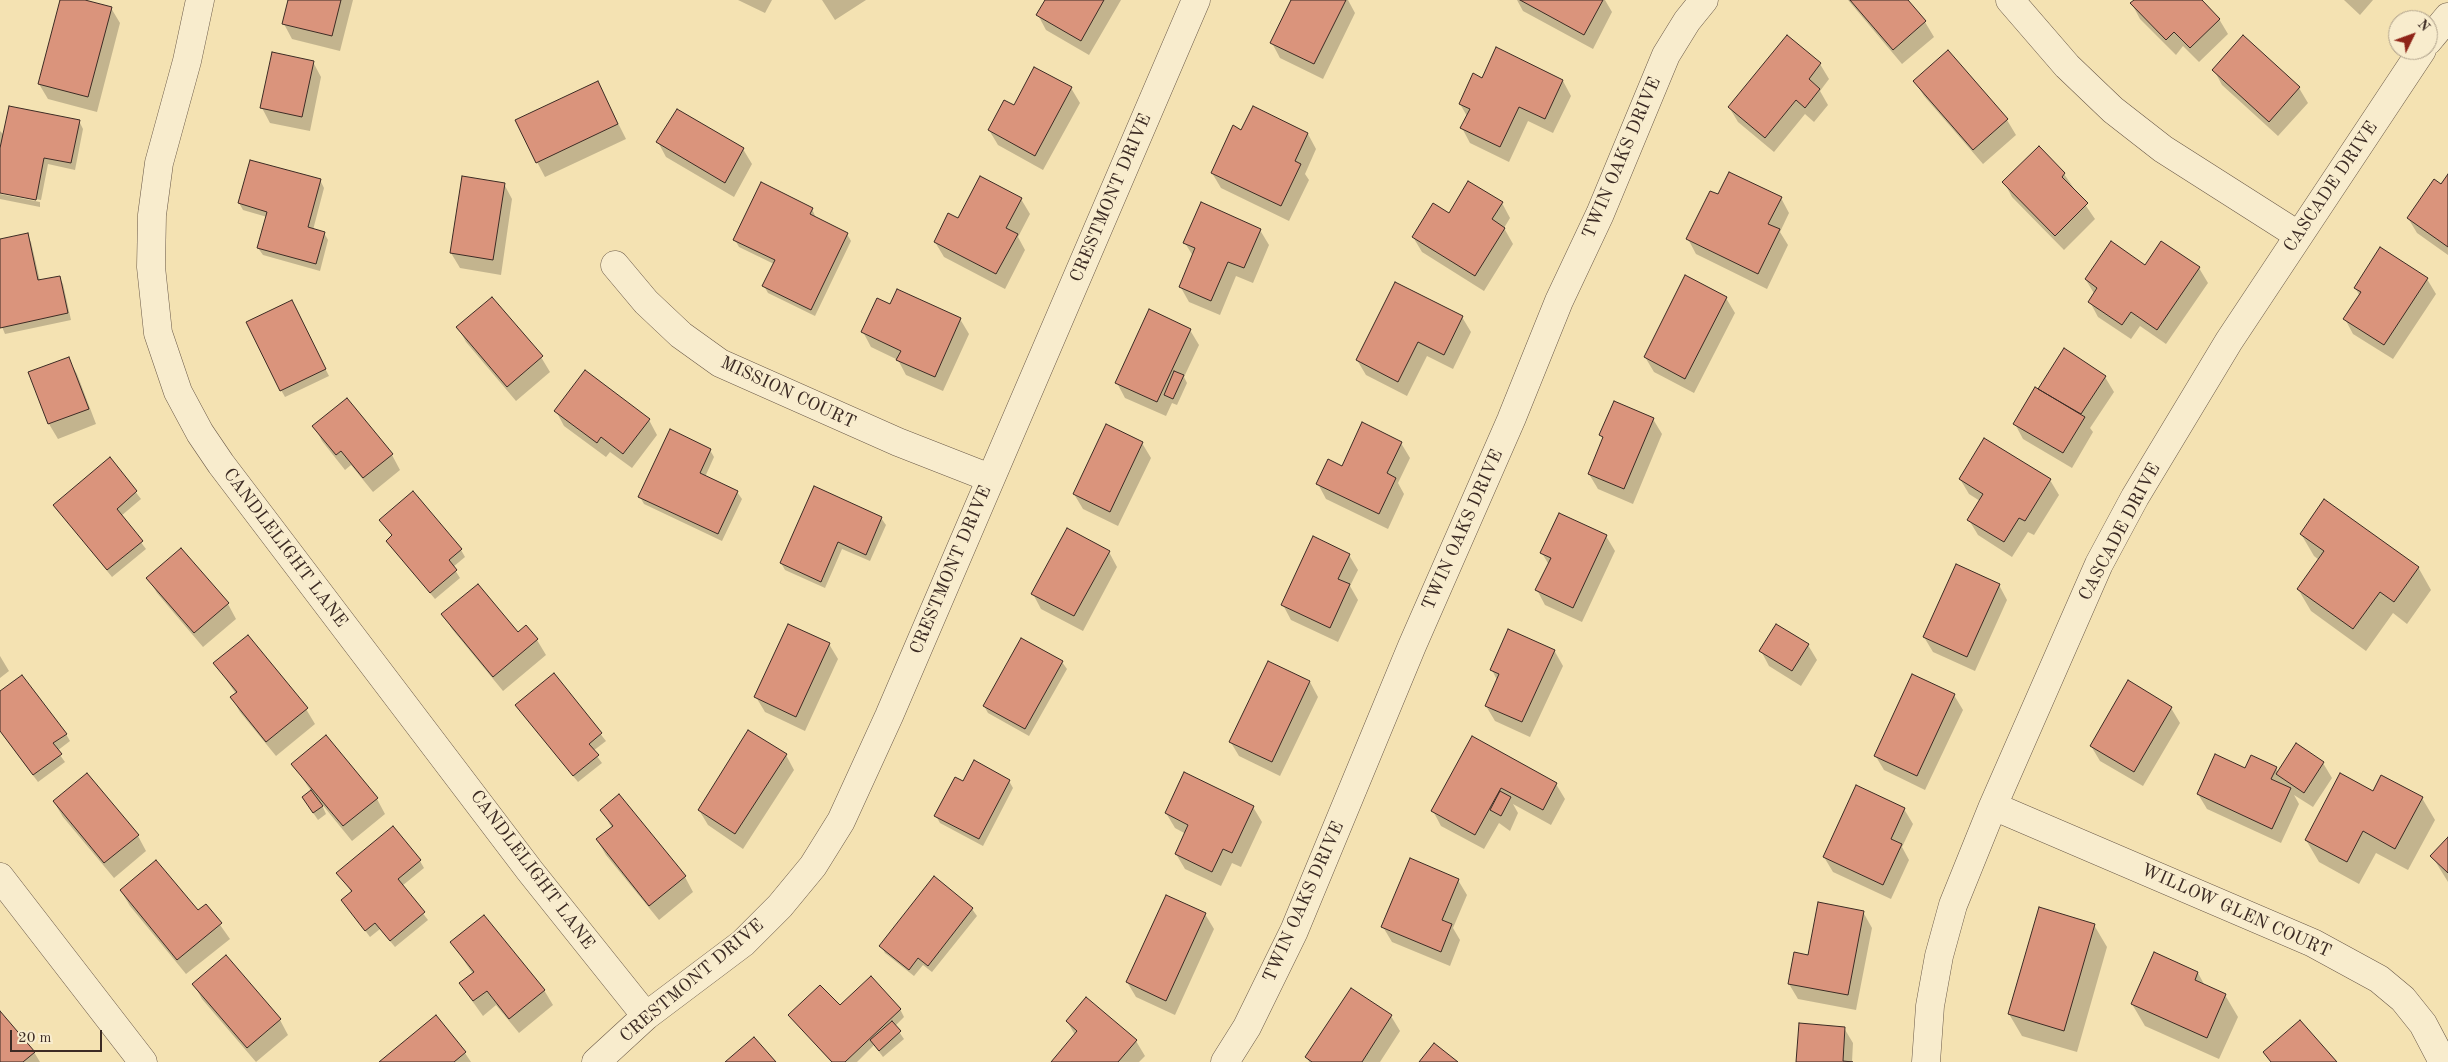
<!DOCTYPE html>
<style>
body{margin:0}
#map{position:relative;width:2448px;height:1062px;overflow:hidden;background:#f4e2b2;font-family:"Old Standard TT",serif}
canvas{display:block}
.north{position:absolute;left:2388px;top:10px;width:50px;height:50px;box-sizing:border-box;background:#f8eccd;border:1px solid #ad9f89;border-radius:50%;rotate:48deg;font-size:14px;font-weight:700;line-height:20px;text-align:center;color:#3c2b24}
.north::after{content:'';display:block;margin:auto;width:18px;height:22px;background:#8f2418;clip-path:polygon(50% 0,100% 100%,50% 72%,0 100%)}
.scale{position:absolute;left:10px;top:1030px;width:92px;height:22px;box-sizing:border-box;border:2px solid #3c2b24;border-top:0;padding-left:6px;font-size:15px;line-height:18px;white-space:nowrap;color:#3c2b24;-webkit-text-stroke:4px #f8eccd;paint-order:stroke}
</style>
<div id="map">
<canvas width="2448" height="1062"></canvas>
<div class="north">N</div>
<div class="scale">20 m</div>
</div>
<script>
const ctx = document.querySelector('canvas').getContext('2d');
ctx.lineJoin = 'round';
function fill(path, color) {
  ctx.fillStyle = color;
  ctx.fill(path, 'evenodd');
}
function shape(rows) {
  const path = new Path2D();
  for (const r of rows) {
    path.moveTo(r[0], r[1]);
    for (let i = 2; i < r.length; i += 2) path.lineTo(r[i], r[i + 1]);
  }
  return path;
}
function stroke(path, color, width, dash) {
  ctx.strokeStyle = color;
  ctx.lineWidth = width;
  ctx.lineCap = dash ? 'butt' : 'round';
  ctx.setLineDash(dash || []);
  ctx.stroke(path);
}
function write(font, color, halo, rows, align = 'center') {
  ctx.font = font + ' "Old Standard TT",serif';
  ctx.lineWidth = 4.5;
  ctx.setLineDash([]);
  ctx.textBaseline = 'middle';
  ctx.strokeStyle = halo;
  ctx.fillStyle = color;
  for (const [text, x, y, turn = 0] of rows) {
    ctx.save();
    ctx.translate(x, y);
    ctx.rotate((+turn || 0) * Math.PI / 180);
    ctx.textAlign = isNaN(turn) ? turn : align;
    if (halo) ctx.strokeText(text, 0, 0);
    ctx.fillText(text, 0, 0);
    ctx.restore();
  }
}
fill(shape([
 [61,0,80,0,111,8,120,23,97,112,48,99,39,84],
 [289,0,353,0,340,51,292,39,284,24],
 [738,0,772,0,765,13],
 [822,0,866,0,835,20],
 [1046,0,1121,0,1089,55,1046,30,1038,15],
 [1292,0,1348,0,1355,13,1323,79,1280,58,1272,43],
 [1517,0,1605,0,1612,12,1593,49,1523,11],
 [1848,0,1906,0,1925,22,1934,37,1902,64],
 [2135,0,2200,0,2219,19,2228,34,2199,62,2183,46,2176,55,2140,19,2132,4],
 [2344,0,2373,0,2360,15],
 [1787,37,1820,64,1829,79,1820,91,1828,105,1814,122,1805,114,1774,152,1738,122,1729,107],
 [2244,37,2299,88,2308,103,2278,136,2222,85,2214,70],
 [1948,52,2007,120,2016,135,1983,164,1924,96,1915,81],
 [313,62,321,77,310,131,270,123,262,108],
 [1482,79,1563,81,1571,96,1553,133,1528,121,1509,162,1470,143,1462,128,1467,116,1460,104],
 [598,83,626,139,545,177,537,162],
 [1071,88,1080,103,1043,170,998,145,989,130,1014,106],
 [1253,108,1308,134,1316,149,1305,174,1309,180,1289,221,1221,188,1212,173,1242,131],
 [79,121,83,129,75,170,48,164,41,200,0,192,0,131,4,135],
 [658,142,743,149,752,164,734,197,666,157],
 [2064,174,2095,219,2064,250,2012,197,2004,182],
 [2448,176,2448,255,2417,233,2408,218],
 [320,180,324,188,313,230,324,233,328,240,320,271,263,255,258,248,267,217,243,210,239,203],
 [504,184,512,199,501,275,460,268,451,253],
 [0,194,40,202,40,207,0,199],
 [1719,196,1781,198,1789,213,1780,232,1788,245,1767,289,1696,254,1688,239],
 [1021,199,1030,214,1018,237,1025,250,1005,289,944,257,935,242,959,219],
 [1502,203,1510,218,1504,228,1513,244,1484,291,1422,252,1413,237,1449,214],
 [812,209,816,218,847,234,851,241,815,316,768,293,764,286,774,264,739,247,735,240],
 [1260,230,1269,245,1253,283,1236,276,1220,315,1189,302,1180,286,1193,256,1185,243],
 [27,235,31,242,40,281,59,277,63,284,71,320,5,334,0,322,0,241],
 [2145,267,2199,268,2208,283,2166,344,2140,326,2131,339,2098,317,2090,302,2095,295,2086,280],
 [2427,279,2436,294,2393,359,2353,334,2345,319,2360,296,2355,288],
 [1396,284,1462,317,1471,332,1453,369,1427,356,1407,396,1366,375,1357,360],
 [1726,298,1735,313,1694,393,1654,372,1645,357],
 [890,306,960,319,969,334,943,391,906,375,898,360,871,347,863,332],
 [295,309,329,376,285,397,281,390],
 [458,327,541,357,550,372,516,401,466,342],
 [1190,330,1199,345,1184,377,1187,383,1177,405,1172,403,1166,416,1125,398,1117,383],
 [68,359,77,374,96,424,58,439,49,424,30,373],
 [2105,377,2114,392,2090,428,2093,432,2072,468,2023,439,2015,424,2038,390],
 [556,411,649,420,657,435,632,468,610,452,606,457,564,426],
 [1653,419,1662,434,1633,504,1598,489,1589,474,1603,440,1601,435],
 [314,426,392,455,400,470,373,492,351,465,345,470,322,441],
 [1142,443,1151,458,1118,526,1083,509,1074,494],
 [1401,443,1410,458,1398,483,1404,494,1388,529,1326,499,1318,484,1342,468],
 [710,450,714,457,705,477,737,492,742,499,722,541,644,504,640,497],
 [110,459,141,499,121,516,146,549,112,577,54,505],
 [1960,479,2050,480,2059,495,2034,535,2028,532,2012,557,1978,535,1969,520,1980,501,1969,494],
 [881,518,886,525,870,561,842,549,825,588,785,570,781,563],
 [381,520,461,550,465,557,453,567,460,578,435,599,392,548,387,541,393,536],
 [2301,534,2418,567,2431,590,2407,624,2393,613,2366,651,2311,611,2298,589,2319,560,2314,556],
 [1606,536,1615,551,1582,622,1545,605,1537,590,1549,565,1542,553],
 [1109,552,1117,567,1083,631,1041,609,1033,594],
 [1349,555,1358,570,1350,586,1358,600,1338,642,1291,620,1283,605],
 [148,578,228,604,236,619,203,647,157,593],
 [1999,585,2007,600,1975,671,1933,652,1924,637],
 [443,614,537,640,546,655,503,691,452,629],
 [829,644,838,659,805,731,765,712,756,697],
 [1808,645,1817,660,1801,686,1769,666,1761,651],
 [1554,650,1563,666,1530,737,1495,721,1486,706,1497,680,1492,670],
 [0,656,9,671,0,678],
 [1062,662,1067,669,1029,736,988,713,984,706],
 [215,663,306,709,315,724,276,756,240,712,232,698,236,694],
 [554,675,606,741,593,751,602,763,578,782,521,712],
 [1310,682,1318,697,1280,776,1239,756,1230,741],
 [0,693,66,734,70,741,57,751,65,762,38,782,0,731],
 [1954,695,1963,710,1925,790,1884,770,1875,755],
 [2171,708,2180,723,2143,786,2100,761,2091,746],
 [1472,738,1556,784,1565,799,1551,825,1513,804,1518,813,1510,831,1499,823,1484,849,1441,826,1433,811],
 [786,755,794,770,743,849,708,825,699,810],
 [2323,763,2332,778,2313,807,2294,795,2299,804,2281,843,2207,809,2198,794,2246,769,2276,768,2278,772],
 [293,764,377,799,385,814,352,841,321,803,326,814,318,820,307,804,311,791],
 [1009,781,1013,788,983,846,940,823,936,816,963,783],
 [2422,798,2435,820,2408,870,2376,853,2359,884,2319,862,2306,840],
 [54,802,138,836,146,851,114,878,63,817],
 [1253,807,1262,822,1241,867,1232,863,1221,886,1185,869,1176,854,1186,834,1175,828,1166,813],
 [1904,809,1913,824,1902,847,1909,860,1891,899,1833,872,1824,857],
 [602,810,685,877,693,892,659,920,606,855,597,840,612,828],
 [2448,839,2448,882,2432,856],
 [420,861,424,868,402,886,428,920,395,947,380,929,370,937,343,901,352,893,338,873],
 [1458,880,1467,895,1453,928,1460,940,1450,966,1392,942,1383,927],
 [121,891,198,912,206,905,230,939,186,974,130,906],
 [972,909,977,916,932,972,923,965,914,976,885,953,881,946],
 [1863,912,1872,928,1856,1010,1798,999,1789,984,1809,957],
 [1205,914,1214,929,1175,1015,1136,997,1127,982],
 [2094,925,2107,947,2077,1052,2022,1036,2009,1014],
 [452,943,544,990,553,1005,519,1033,496,1005,483,1016,460,984,473,974],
 [2198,973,2205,986,2225,995,2238,1017,2219,1059,2145,1026,2132,1004],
 [194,984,280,1020,288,1035,256,1062,202,999],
 [1351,990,1391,1016,1400,1031,1380,1062,1309,1062,1307,1057],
 [840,1007,900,1009,904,1017,895,1026,904,1039,883,1057,874,1045,857,1062,831,1062,789,1015],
 [0,1013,34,1052,40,1062,0,1062],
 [1067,1021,1136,1041,1145,1056,1139,1062,1053,1062,1075,1035],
 [1844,1028,1853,1043,1852,1062,1797,1062],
 [465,1053,471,1062,381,1062]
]), '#0003');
const building = shape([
 [60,0,85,0,112,7,88,97,38,84,60,0],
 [288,0,341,0,332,36,282,24,288,0],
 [1045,0,1104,0,1081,41,1036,15,1045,0],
 [1291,0,1346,0,1314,64,1270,43,1291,0],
 [1520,0,1603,0,1584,35,1520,0],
 [1850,0,1908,0,1926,21,1893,50,1850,0],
 [2134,0,2202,0,2220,19,2190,48,2174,32,2166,40,2130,3,2134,0],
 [1787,35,1821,63,1809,79,1820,89,1805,108,1796,100,1765,138,1728,107,1787,35],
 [2243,35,2300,87,2269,122,2212,70,2243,35],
 [1496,47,1563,80,1545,119,1519,107,1500,147,1460,128,1470,109,1459,104,1473,73,1482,78,1496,47],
 [1948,50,2008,119,1973,150,1913,81,1948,50],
 [272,52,314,61,302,117,260,108,272,52],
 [1034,67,1072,87,1035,156,988,130,1004,100,1014,105,1034,67],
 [598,81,618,124,536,163,515,120,598,81],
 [9,106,80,120,71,163,44,158,36,200,0,193,0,148,9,106],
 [1253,106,1308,133,1295,161,1301,164,1281,206,1211,173,1233,125,1241,130,1253,106],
 [677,109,744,148,725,183,656,142,677,109],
 [2039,146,2065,173,2062,177,2088,203,2055,236,2002,182,2039,146],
 [250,160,321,179,308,227,325,232,316,264,257,248,267,212,238,203,250,160],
 [1729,172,1782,197,1768,224,1780,229,1758,274,1686,239,1710,191,1718,194,1729,172],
 [2448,174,2448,247,2407,218,2434,179,2441,184,2448,174],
 [462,176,505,183,493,260,450,253,462,176],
 [980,176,1022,198,1006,228,1018,234,996,274,934,242,948,213,958,218,980,176],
 [1468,181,1503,202,1492,219,1505,228,1475,276,1412,237,1433,203,1449,213,1468,181],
 [761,182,813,208,810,214,848,233,811,310,762,286,775,260,733,240,761,182],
 [1201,202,1261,229,1244,268,1228,262,1211,301,1179,287,1195,248,1183,243,1201,202],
 [28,233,38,280,60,276,68,313,0,328,0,239,28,233],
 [2111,241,2145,265,2161,241,2200,267,2157,330,2131,312,2122,325,2088,302,2097,288,2085,279,2111,241],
 [2380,247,2428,278,2384,345,2343,319,2361,292,2354,288,2380,247],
 [1685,275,1727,297,1685,379,1644,357,1685,275],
 [1395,282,1463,316,1444,355,1418,342,1398,382,1356,360,1395,282],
 [897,289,961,318,935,377,896,360,901,351,861,332,877,298,890,304,897,289],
 [492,297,543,356,507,387,456,327,492,297],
 [292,300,326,369,280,391,246,322,292,300],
 [1149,309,1191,329,1157,402,1115,383,1149,309],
 [2064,348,2106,376,2081,414,2038,389,2064,348],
 [69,357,89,409,48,424,28,372,69,357],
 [585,370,650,419,623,454,601,437,597,443,554,411,585,370],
 [1174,371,1184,375,1173,399,1164,395,1174,371],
 [2035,387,2085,417,2063,453,2013,424,2035,387],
 [347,398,393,454,363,478,341,451,336,455,312,426,347,398],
 [1614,401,1654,418,1624,489,1588,474,1603,437,1599,435,1614,401],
 [1362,422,1402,442,1387,473,1396,478,1379,514,1316,484,1328,459,1342,466,1362,422],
 [1106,424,1143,442,1110,512,1073,494,1106,424],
 [670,429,711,449,700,473,738,491,718,534,638,497,670,429],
 [1984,438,2051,479,2025,521,2019,518,2004,542,1967,520,1983,494,1959,479,1984,438],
 [110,457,137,491,117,509,143,541,107,570,53,505,110,457],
 [814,486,882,517,866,555,838,542,821,582,780,563,814,486],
 [413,491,462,549,449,560,457,570,430,593,386,541,392,535,379,520,413,491],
 [2324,499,2419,567,2394,602,2380,592,2353,629,2297,589,2324,551,2300,534,2324,499],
 [1559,513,1607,535,1573,608,1535,590,1551,558,1540,553,1559,513],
 [1067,528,1110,551,1074,616,1031,594,1067,528],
 [1313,536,1350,554,1338,579,1350,584,1330,628,1281,605,1313,536],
 [181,548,229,603,194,633,146,578,181,548],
 [1956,564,2000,584,1967,657,1923,637,1956,564],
 [478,584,518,632,526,625,538,639,493,677,441,614,478,584],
 [788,624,830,643,796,717,754,697,788,624],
 [1776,624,1809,644,1792,671,1759,651,1776,624],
 [1508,629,1555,650,1522,722,1485,706,1499,674,1490,670,1508,629],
 [248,635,308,708,266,742,230,697,237,692,213,663,248,635],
 [1021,638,1063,661,1025,729,983,706,1021,638],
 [1268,661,1310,681,1272,762,1229,742,1268,661],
 [554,673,602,733,589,744,599,755,573,776,515,705,554,673],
 [1912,674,1955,694,1917,776,1874,756,1912,674],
 [22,675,67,734,53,743,62,754,33,775,0,731,0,691,22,675],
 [2128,680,2172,707,2134,772,2090,746,2128,680],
 [748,730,787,754,735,834,698,810,748,730],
 [326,735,378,798,343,826,291,764,326,735],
 [1472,736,1557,783,1543,810,1501,788,1475,835,1431,811,1472,736],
 [2296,743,2324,762,2304,793,2276,774,2296,743],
 [2215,754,2245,768,2251,755,2277,767,2271,779,2291,788,2272,829,2197,794,2215,754],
 [974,760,1010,780,979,839,934,816,955,777,963,781,974,760],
 [1184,772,1254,806,1232,853,1223,849,1212,872,1175,854,1188,825,1165,813,1184,772],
 [87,773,139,835,104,863,53,801,87,773],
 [2340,773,2373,791,2381,775,2423,797,2395,849,2363,831,2347,862,2305,840,2340,773],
 [1856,785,1905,808,1891,839,1902,844,1883,885,1823,857,1856,785],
 [311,790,323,806,313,813,302,797,311,790],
 [1500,791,1511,797,1501,816,1490,810,1500,791],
 [619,794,686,876,649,906,596,839,613,826,600,810,619,794],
 [393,826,421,860,398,879,425,912,390,941,375,923,365,931,341,900,352,891,336,873,393,826],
 [2448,837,2448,873,2430,856,2448,837],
 [1410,858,1459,879,1442,920,1452,924,1441,952,1381,927,1410,858],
 [156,860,198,910,206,904,222,923,177,960,120,890,156,860],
 [934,876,973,908,928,966,918,958,909,970,879,946,934,876],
 [1166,895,1206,913,1166,1001,1126,982,1166,895],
 [1818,902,1864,911,1848,995,1788,984,1794,952,1808,955,1818,902],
 [2039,907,2095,924,2064,1031,2008,1014,2039,907],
 [484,915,545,990,509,1019,487,991,473,1001,459,983,474,972,450,942,484,915],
 [2154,952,2198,972,2195,980,2226,994,2207,1038,2131,1004,2154,952],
 [226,955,281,1019,247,1048,192,984,226,955],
 [871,976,901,1009,845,1062,832,1062,788,1015,820,985,840,1005,871,976],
 [1351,988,1392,1015,1362,1062,1312,1062,1305,1057,1351,988],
 [1086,997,1137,1040,1118,1062,1051,1062,1077,1031,1066,1021,1086,997],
 [0,1011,35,1052,23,1062,0,1062,0,1011],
 [436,1015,466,1052,454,1062,379,1062,436,1015],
 [2300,1020,2337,1062,2271,1062,2263,1052,2300,1020],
 [892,1021,901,1031,879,1051,870,1040,892,1021],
 [1799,1023,1845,1027,1843,1061,1853,1062,1796,1062,1799,1023],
 [754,1037,776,1062,725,1062,754,1037],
 [1434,1043,1458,1062,1419,1062,1434,1043]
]);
fill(building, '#da947c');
stroke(building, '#3c2b24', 1);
const minor = shape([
 [200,0,187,61,159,163,152,215,151,267,158,333,178,392,200,433,221,464,530,871,646,1016],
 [2010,0,2067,66,2113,110,2163,149,2298,235],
 [2428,41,2448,17],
 [615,265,646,302,681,335,720,363,898,442,990,478],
 [1993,806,2313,943,2379,979,2403,999,2423,1024,2443,1062],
 [0,877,143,1062],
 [596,1062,646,1016,743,943,780,906,813,866,841,821,889,716,1196,0],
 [1225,1062,1247,1027,1294,931,1412,646,1511,420,1559,301,1600,214,1666,55,1687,21,1704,0],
 [1926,1062,1930,1006,1939,956,1953,905,1993,806,2099,564,2135,497,2229,341,2422,50]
]);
stroke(minor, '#6a5948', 29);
stroke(minor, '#f8eccd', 28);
write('18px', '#3c2b24', '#f8eccd', [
 ["TWIN OAKS DRIVE",1622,158,-67],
 ["CASCADE DRIVE",2331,187,-56],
 ["CRESTMONT DRIVE",1111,198,-67],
 ["MISSION COURT",788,393,25],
 ["TWIN OAKS DRIVE",1463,530,-66],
 ["CASCADE DRIVE",2120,532,-62],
 ["CANDLELIGHT LANE",285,548,53],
 ["CRESTMONT DRIVE",951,570,-67],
 ["CANDLELIGHT LANE",532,870,53],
 ["TWIN OAKS DRIVE",1304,902,-66],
 ["WILLOW GLEN COURT",2236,911,24],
 ["CRESTMONT DRIVE",692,981,-40]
]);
</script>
